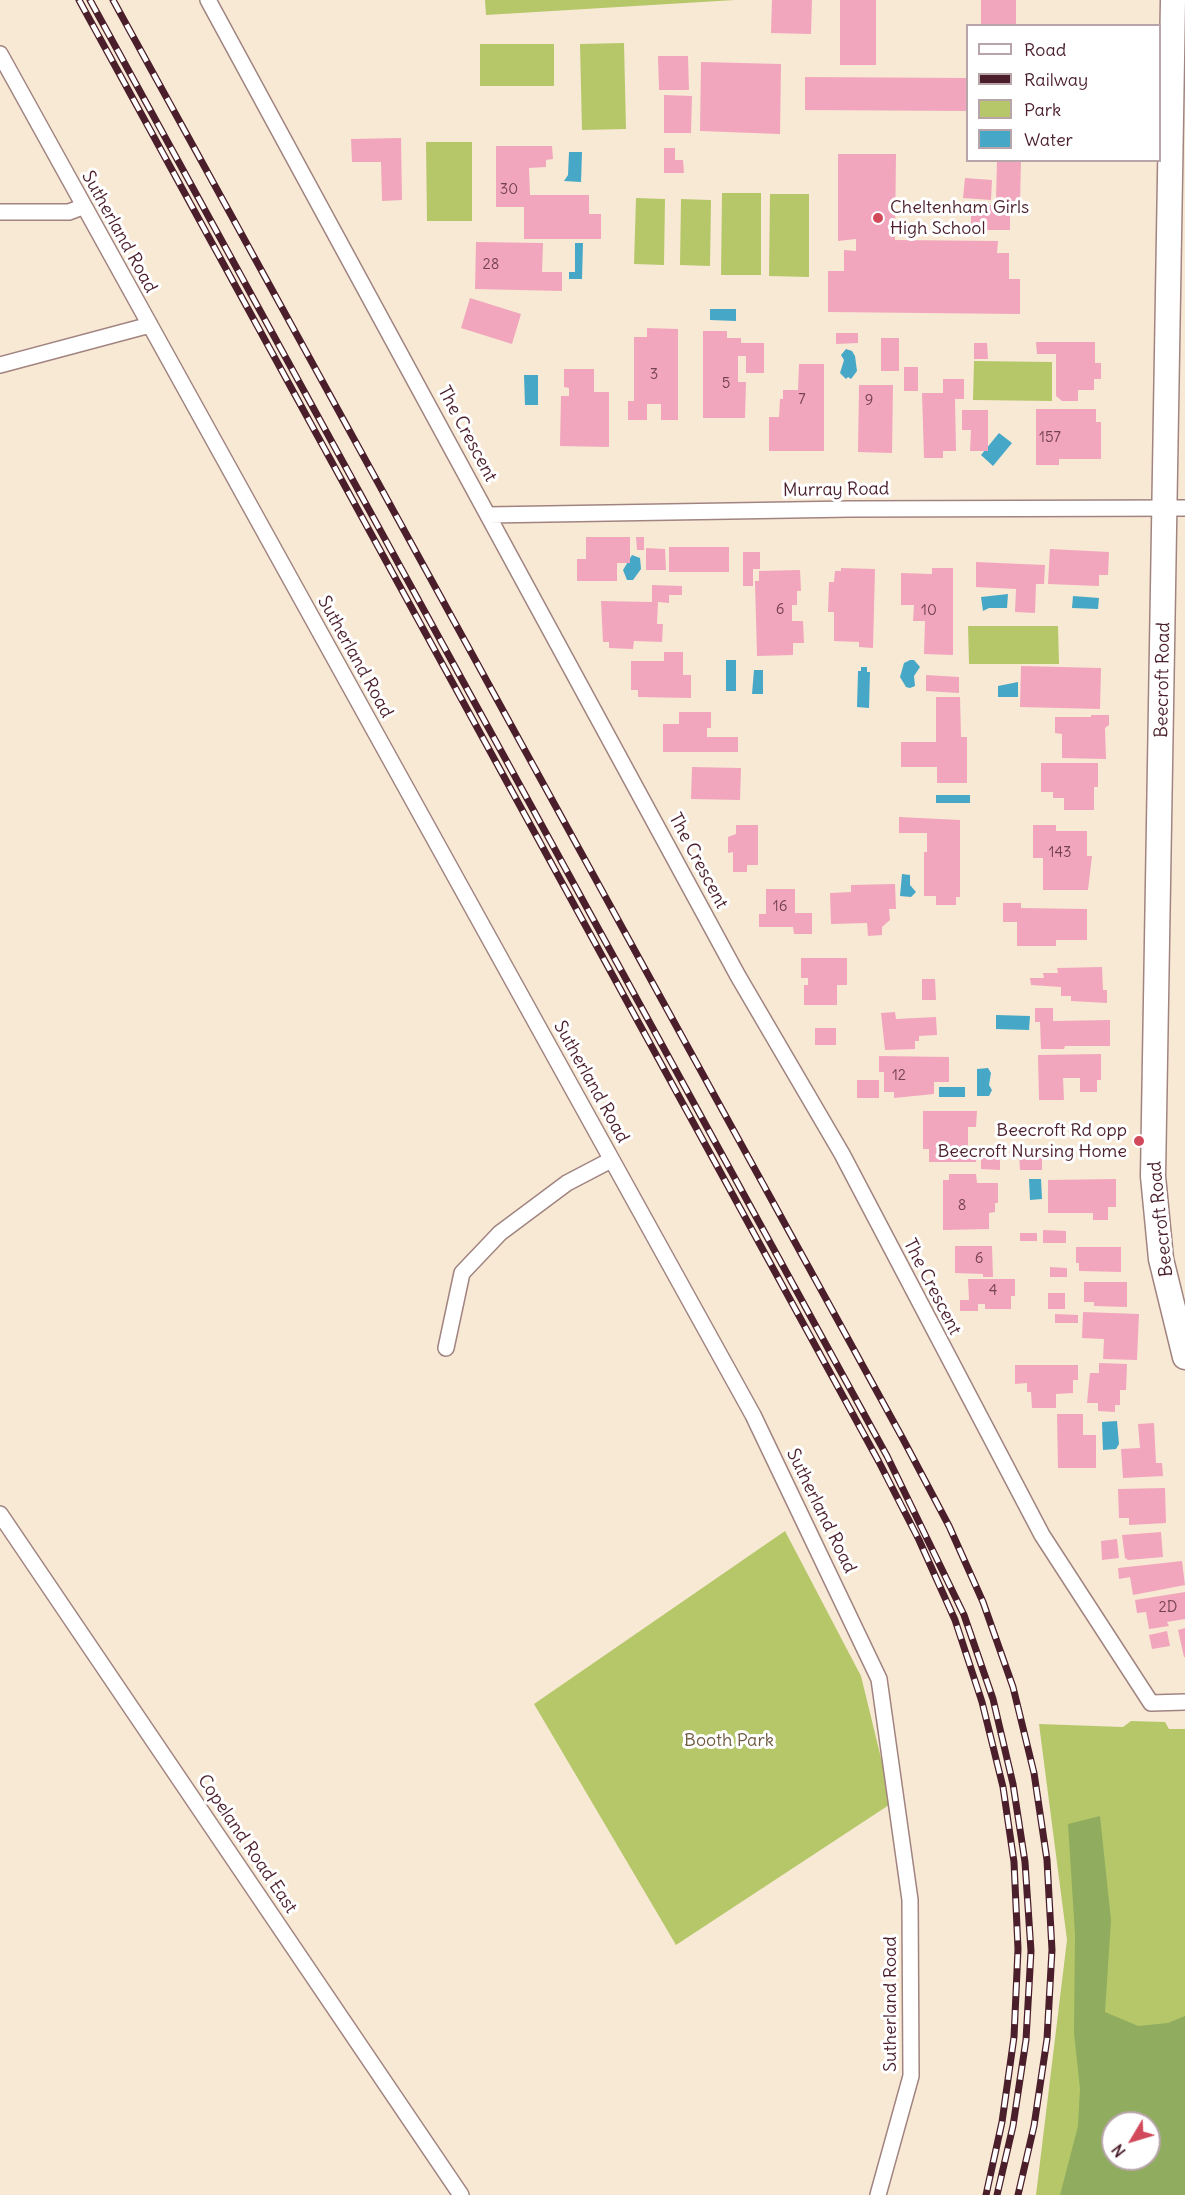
<!DOCTYPE html>
<style>
body{margin:0}
#map{position:relative;width:1185px;height:2195px;overflow:hidden;background:#f8e9d5;font-family:Delius,sans-serif}
canvas{display:block}
.legend{position:absolute;left:966px;top:24px;width:195px;height:138px;box-sizing:border-box;background:#fff;border:2px solid #b7a5aa;margin:0;padding:8px 10px;list-style:none;font-size:18px;color:#4a1f2b}
.legend li{display:flex;align-items:center;gap:12px;height:30px}
.legend b{width:30px;border:2px solid #b7a5aa}
.north{position:absolute;left:1101px;top:2111px;width:60px;height:60px;box-sizing:border-box;background:#fff;border:2px solid #b7a5aa;border-radius:50%;rotate:232deg;font-size:16px;font-weight:700;line-height:24px;text-align:center;color:#4a1f2b}
.north::after{content:'';display:block;margin:auto;width:21px;height:27px;background:#d1495b;clip-path:polygon(50% 0,100% 100%,50% 72%,0 100%)}
</style>
<div id="map">
<canvas width="1185" height="2195"></canvas>
<ul class="legend">
<li><b style="height:8px;background:#fff"></b>Road</li>
<li><b style="height:8px;background:#4a1f2b"></b>Railway</li>
<li><b style="height:16px;background:#b6c76a"></b>Park</li>
<li><b style="height:16px;background:#46a8c6"></b>Water</li>
</ul>
<div class="north">N</div>
</div>
<script>
const ctx = document.querySelector('canvas').getContext('2d');
ctx.lineJoin = 'round';
function fill(path, color) {
  ctx.fillStyle = color;
  ctx.fill(path, 'evenodd');
}
function shape(rows) {
  const path = new Path2D();
  for (const r of rows) {
    path.moveTo(r[0], r[1]);
    for (let i = 2; i < r.length; i += 2) path.lineTo(r[i], r[i + 1]);
  }
  return path;
}
function stroke(path, color, width, dash) {
  ctx.strokeStyle = color;
  ctx.lineWidth = width;
  ctx.lineCap = dash ? 'butt' : 'round';
  ctx.setLineDash(dash || []);
  ctx.stroke(path);
}
function write(font, color, halo, rows, align = 'center') {
  ctx.font = font + ' Delius,sans-serif';
  ctx.lineWidth = 6;
  ctx.setLineDash([]);
  ctx.textBaseline = 'middle';
  ctx.strokeStyle = halo;
  ctx.fillStyle = color;
  for (const [text, x, y, turn = 0] of rows) {
    ctx.save();
    ctx.translate(x, y);
    ctx.rotate((+turn || 0) * Math.PI / 180);
    ctx.textAlign = isNaN(turn) ? turn : align;
    if (halo) ctx.strokeText(text, 0, 0);
    ctx.fillText(text, 0, 0);
    ctx.restore();
  }
}
fill(shape([
 [485,0,735,0,486,15],
 [624,43,626,129,582,130,580,44],
 [480,44,554,44,554,86,480,86],
 [426,142,472,142,472,221,427,221],
 [722,193,761,193,761,275,721,275],
 [770,194,809,194,809,277,769,276],
 [636,198,665,199,664,265,634,264],
 [681,199,711,200,710,266,680,265],
 [974,361,1052,362,1052,401,973,400],
 [968,626,1058,626,1059,664,969,664],
 [785,1531,861,1676,892,1803,676,1945,534,1704],
 [1131,1721,1165,1722,1169,1729,1185,1729,1185,2195,1036,2195,1067,1940,1039,1724,1123,1727],
 [1113,2123,1149,2123,1149,2159,1113,2159]
]), '#b6c76a');
fill(shape([
 [1100,1816,1111,1920,1105,2012,1138,2026,1168,2023,1185,2016,1185,2195,1060,2195,1078,2126,1080,2089,1074,2033,1075,1934,1068,1824],
 [1113,2123,1149,2123,1149,2159,1113,2159]
]), '#90ac5e');
fill(shape([
 [569,152,582,152,581,182,564,181,568,175],
 [575,243,583,243,582,279,569,279,569,272,575,272],
 [710,309,736,309,736,321,710,320],
 [846,349,852,351,855,356,857,371,851,379,848,377,846,379,840,373,844,360,841,355],
 [524,375,538,375,538,405,525,405],
 [999,433,1012,443,993,466,981,455],
 [632,555,640,558,641,569,633,580,627,580,623,570],
 [1008,594,1007,608,989,608,983,611,981,597],
 [1073,596,1099,598,1098,609,1072,608],
 [726,660,736,660,736,691,726,691],
 [910,660,914,660,920,667,914,676,915,686,910,688,906,687,900,677,904,663],
 [861,667,867,667,867,672,870,672,869,708,857,707,858,671,861,671],
 [754,670,763,670,763,694,752,694],
 [1018,682,1018,697,998,697,998,686],
 [936,795,970,795,970,803,936,803],
 [902,874,910,875,910,885,916,892,911,897,900,896],
 [996,1015,1030,1016,1029,1030,996,1029],
 [988,1068,991,1073,989,1085,992,1090,989,1096,977,1096,977,1069],
 [939,1087,965,1087,965,1097,939,1097],
 [1029,1179,1041,1179,1042,1199,1030,1200],
 [1117,1421,1119,1444,1116,1449,1103,1450,1102,1422]
]), '#46a8c6');
fill(shape([
 [772,0,812,0,811,34,771,33],
 [840,0,876,0,876,65,840,65],
 [981,0,1016,0,1016,26,981,26],
 [658,56,688,56,689,90,659,90],
 [701,62,781,64,780,134,700,131],
 [805,77,968,78,968,111,805,110],
 [664,95,692,96,691,133,664,133],
 [401,138,402,200,382,201,381,162,352,162,351,139],
 [496,146,552,146,553,159,546,160,546,167,529,168,530,195,589,195,589,214,601,214,601,239,524,239,524,207,496,207],
 [664,148,675,148,675,160,683,160,684,173,664,173],
 [838,154,896,154,895,240,998,241,997,253,1009,253,1009,279,1020,279,1020,314,828,312,828,271,844,271,844,250,856,251,856,239,838,241],
 [997,160,1021,160,1020,202,996,201],
 [965,178,992,180,991,200,963,198],
 [971,205,1010,205,1010,230,971,230],
 [476,242,543,243,542,272,562,272,562,291,475,289],
 [470,298,521,314,512,344,461,328],
 [647,328,678,329,678,420,661,420,661,404,647,404,647,420,628,420,628,401,634,401,634,337,647,337],
 [703,331,727,331,727,338,741,338,741,343,764,343,764,373,746,373,746,356,738,356,738,382,746,382,745,418,703,418],
 [836,333,858,333,858,343,836,344],
 [881,338,899,338,899,371,881,371],
 [1036,342,1095,342,1095,363,1101,363,1101,379,1094,379,1094,390,1078,390,1078,401,1062,401,1056,396,1056,354,1037,354],
 [974,343,987,343,988,359,974,359],
 [799,364,824,364,824,451,769,451,769,417,779,417,780,399,783,399,783,390,798,390],
 [904,367,918,367,918,391,904,391],
 [564,369,594,369,594,392,609,392,609,447,560,446,561,396,569,396,569,388,564,387],
 [943,379,964,379,964,399,955,399,956,451,943,451,943,458,924,458,922,393,943,393],
 [859,385,893,385,892,453,858,452],
 [1036,409,1096,409,1096,422,1101,422,1101,459,1059,459,1059,465,1036,465],
 [962,410,988,410,988,451,970,451,971,430,962,430],
 [586,537,630,537,630,563,617,563,617,581,577,581,577,559,586,559],
 [636,537,644,537,644,550,637,550],
 [669,547,729,547,729,572,669,572],
 [646,548,665,549,666,570,646,570],
 [1050,549,1109,552,1108,575,1099,575,1099,586,1048,584],
 [743,552,760,552,760,569,753,569,753,586,743,586],
 [976,562,1045,565,1044,584,1036,584,1035,613,1015,612,1016,589,976,587],
 [841,568,875,569,873,648,859,647,859,642,834,641,834,612,828,612,829,582,834,582,835,571,841,571],
 [932,568,953,568,953,655,924,654,925,621,913,621,914,605,901,605,901,573,932,574],
 [800,570,801,591,797,591,797,605,792,605,792,621,803,621,804,643,793,643,793,655,757,656,755,581,759,581,759,571],
 [652,585,682,586,682,595,669,595,669,603,658,602,657,624,663,624,662,642,634,641,633,649,609,648,609,642,603,642,601,601,652,602],
 [664,652,683,652,683,675,691,675,691,698,638,697,638,690,631,690,631,661,664,661],
 [1021,666,1101,668,1100,709,1020,707],
 [926,675,959,677,959,693,926,691],
 [936,697,960,697,961,737,967,737,967,783,937,783,937,767,901,767,901,742,936,742],
 [679,712,711,712,711,728,707,728,707,737,738,737,738,752,663,752,663,724,679,724],
 [1091,715,1109,715,1109,725,1105,728,1106,759,1062,758,1062,734,1055,733,1055,717,1091,717],
 [1041,763,1098,763,1098,787,1094,787,1094,810,1064,810,1064,798,1053,798,1053,792,1041,792],
 [692,767,741,768,740,800,691,799],
 [899,817,960,820,960,897,956,897,956,905,936,905,936,896,924,896,924,852,927,852,927,833,899,833],
 [736,825,758,825,758,865,747,865,747,872,733,872,733,852,728,853,728,837,736,834],
 [1033,825,1056,825,1056,831,1087,831,1087,856,1092,856,1088,890,1043,890,1043,858,1033,858],
 [895,884,896,909,889,909,890,920,882,927,882,935,868,936,867,923,831,924,830,893,851,892,851,885],
 [766,889,795,889,795,913,812,913,812,934,794,934,793,927,759,927,759,914,766,914],
 [1003,903,1021,903,1021,908,1087,909,1087,940,1056,940,1056,946,1017,946,1017,922,1003,922],
 [801,958,847,958,847,985,837,985,837,1005,804,1005,804,985,808,985,808,978,801,978],
 [1102,967,1103,990,1107,990,1107,1003,1071,1001,1071,996,1061,996,1061,987,1031,985,1030,978,1044,978,1043,973,1058,973,1057,968],
 [922,979,935,979,936,1000,922,1000],
 [1035,1008,1053,1008,1053,1021,1110,1020,1110,1046,1065,1046,1064,1049,1041,1049,1040,1022,1035,1022],
 [895,1012,896,1019,936,1017,937,1035,919,1036,919,1041,915,1041,915,1049,885,1050,881,1013],
 [815,1028,836,1028,836,1045,815,1045],
 [1101,1054,1101,1080,1097,1080,1097,1092,1080,1092,1080,1078,1063,1078,1064,1100,1039,1100,1038,1055],
 [879,1056,949,1057,949,1082,934,1082,934,1094,894,1098,894,1092,884,1092,884,1072,879,1072],
 [857,1080,879,1080,879,1098,857,1098],
 [923,1111,977,1111,976,1127,968,1127,968,1147,976,1147,976,1162,929,1162,929,1149,923,1149],
 [1042,1150,1042,1170,1020,1170,1019,1151],
 [989,1153,1000,1153,1000,1170,981,1169,981,1158,989,1158],
 [949,1174,976,1174,977,1183,998,1183,998,1203,995,1203,995,1212,989,1213,989,1229,943,1230,943,1180,949,1180],
 [1116,1179,1116,1207,1108,1207,1108,1220,1093,1220,1093,1213,1048,1213,1048,1180],
 [1043,1230,1066,1231,1066,1243,1043,1243],
 [1020,1233,1037,1233,1037,1241,1020,1241],
 [955,1246,992,1246,993,1277,983,1277,983,1274,955,1273],
 [1076,1247,1121,1247,1121,1272,1079,1271,1079,1263,1076,1263],
 [1050,1267,1067,1268,1067,1277,1050,1277],
 [968,1279,1015,1279,1015,1296,1011,1296,1011,1309,985,1309,985,1304,978,1304,978,1311,960,1311,960,1300,969,1300],
 [1084,1282,1127,1282,1127,1307,1094,1306,1094,1302,1084,1302],
 [1048,1293,1065,1293,1065,1309,1048,1309],
 [1083,1312,1139,1314,1137,1360,1103,1359,1104,1339,1082,1338],
 [1055,1314,1078,1315,1078,1323,1055,1323],
 [1099,1363,1127,1364,1126,1390,1120,1390,1120,1405,1115,1405,1115,1412,1098,1411,1098,1403,1087,1403,1090,1373,1099,1373],
 [1015,1365,1078,1365,1078,1380,1073,1380,1073,1393,1056,1394,1056,1408,1032,1408,1031,1392,1027,1392,1027,1383,1015,1384],
 [1057,1414,1083,1414,1083,1435,1096,1435,1096,1468,1058,1468],
 [1154,1423,1156,1463,1162,1463,1163,1476,1123,1478,1121,1449,1140,1448,1138,1424],
 [1165,1488,1166,1523,1129,1525,1129,1518,1119,1518,1118,1489],
 [1161,1532,1163,1557,1128,1560,1125,1558,1122,1535],
 [1117,1539,1119,1558,1102,1560,1101,1541],
 [1182,1561,1185,1585,1133,1595,1130,1577,1119,1579,1118,1568],
 [1185,1592,1185,1619,1167,1622,1169,1626,1149,1629,1146,1612,1137,1613,1135,1600],
 [1185,1628,1185,1657,1184,1657,1178,1630],
 [1167,1631,1170,1646,1152,1649,1149,1635]
]), '#f1a6bd');
const street = shape([
 [208,0,738,976,842,1154,1042,1535,1151,1703,1185,1702],
 [0,54,753,1415,879,1679,910,1900,911,2076,878,2195],
 [0,212,69,212,82,207],
 [0,365,150,325],
 [488,515,851,509,1185,508],
 [446,1348,462,1273,500,1233,567,1183,611,1160],
 [0,1514,461,2195]
]);
const primary = shape([
 [1173,0,1153,1176,1161,1259,1185,1357]
]);
stroke(street, '#a18480', 18);
stroke(primary, '#a18480', 27);
stroke(street, '#fff', 15);
stroke(primary, '#fff', 24);
const rail = shape([
 [79,0,879,1462,919,1540,955,1620,982,1702,1003,1787,1014,1862,1018,1949,1014,2037,1002,2122,986,2195],
 [90,0,887,1456,964,1615,993,1699,1013,1784,1025,1862,1031,1951,1026,2040,1013,2126,997,2195],
 [113,0,903,1439,949,1526,983,1602,1013,1687,1034,1773,1047,1860,1052,1950,1047,2039,1034,2126,1018,2195]
]);
stroke(rail, '#4a1f2b', 7);
stroke(rail, '#fff', 4.5, [14]);
for (const [x, y, r, color] of [
 [878,218,6,"#d1495b"],
 [1139,1141,6,"#d1495b"]
]) {
  const dot = new Path2D();
  dot.arc(x, y, r, 0, 2 * Math.PI);
  ctx.fillStyle = color;
  ctx.fill(dot);
  stroke(dot, '#fff', 2);
}
write('15px', '#744150', null, [
 ["30",509,190],
 ["28",491,265],
 ["3",654,375],
 ["5",726,384],
 ["7",802,400],
 ["9",869,401],
 ["157",1050,438],
 ["6",780,610],
 ["10",929,611],
 ["143",1060,853],
 ["16",780,907],
 ["12",899,1076],
 ["8",962,1206],
 ["6",979,1259],
 ["4",993,1291],
 ["2D",1168,1608]
]);
write('18px', '#4a1f2b', '#fff', [
 ["Cheltenham Girls",890,208],
 ["High School",890,229],
 ["Beecroft Rd opp",1127,1131,"right"],
 ["Beecroft Nursing Home",1127,1152,"right"]
], 'left');
write('18px', '#4a1f2b', '#fff', [
 ["Sutherland Road",119,232,61],
 ["The Crescent",467,434,62],
 ["Murray Road",836,490,-1],
 ["Sutherland Road",355,657,61],
 ["Beecroft Road",1163,680,-89],
 ["The Crescent",698,861,62],
 ["Sutherland Road",591,1082,61],
 ["Beecroft Road",1161,1219,-96],
 ["The Crescent",932,1287,63],
 ["Sutherland Road",821,1511,64],
 ["Copeland Road East",247,1844,56],
 ["Sutherland Road",891,2004,-90]
]);
write('18px', '#705a41', '#fff', [
 ["Booth Park",729,1741]
]);
</script>
